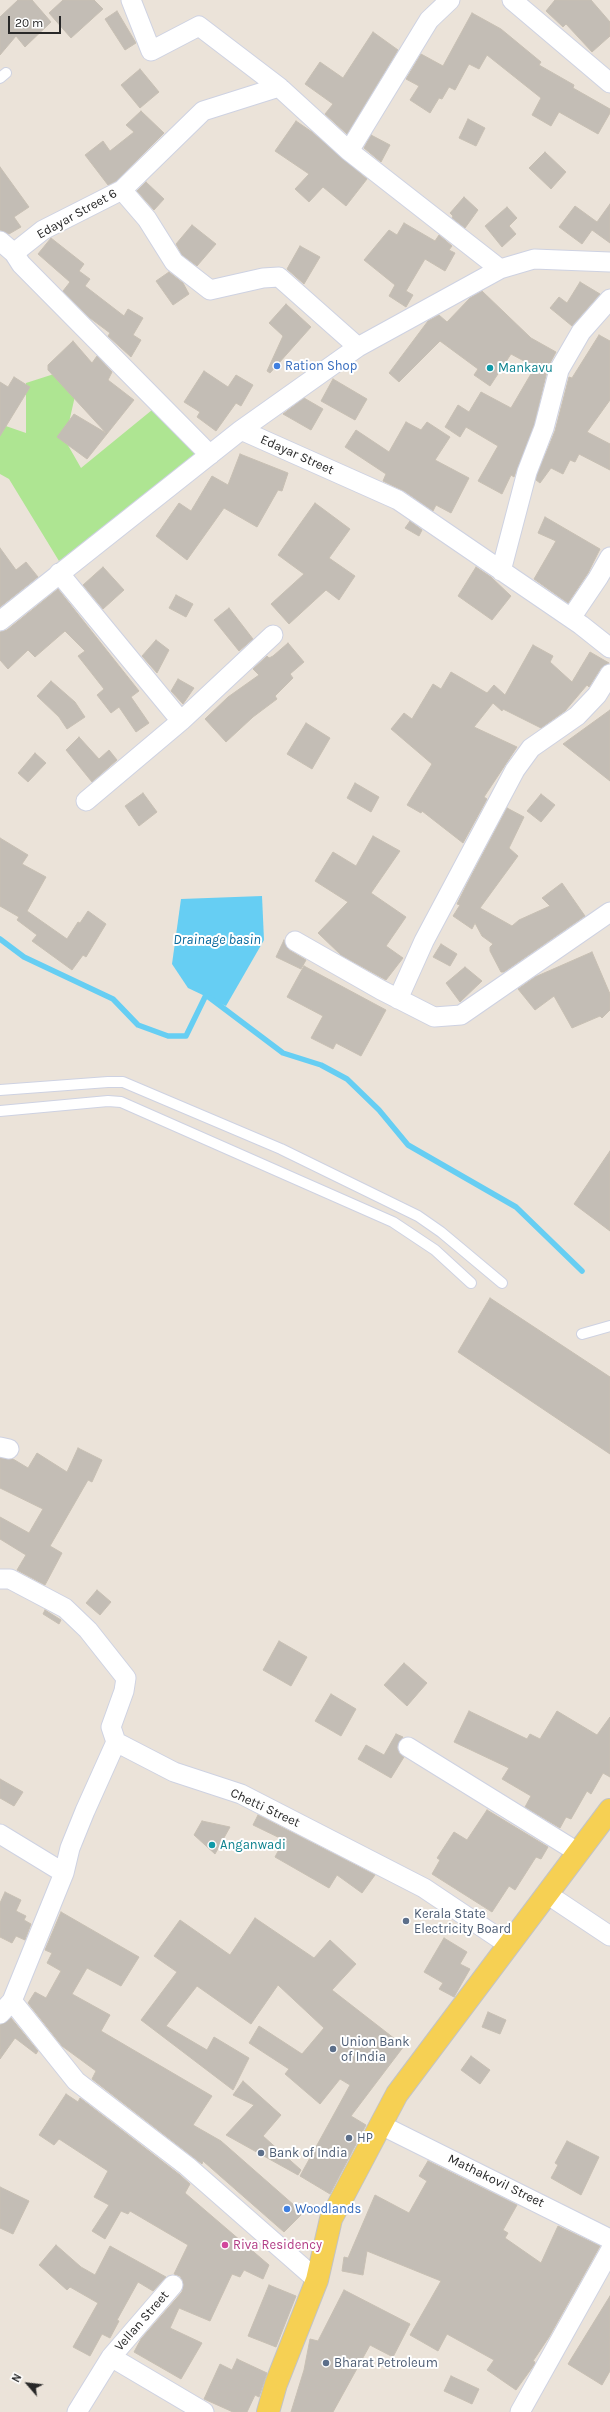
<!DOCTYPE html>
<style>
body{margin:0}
#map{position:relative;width:610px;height:2412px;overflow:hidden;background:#ebe3d9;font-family:Karla,sans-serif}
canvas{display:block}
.north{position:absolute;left:8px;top:2364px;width:40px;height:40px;-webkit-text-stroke:3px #fff;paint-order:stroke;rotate:298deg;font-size:11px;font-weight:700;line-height:16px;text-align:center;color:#282828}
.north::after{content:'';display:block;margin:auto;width:14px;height:18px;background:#282828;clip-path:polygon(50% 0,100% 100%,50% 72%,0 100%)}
.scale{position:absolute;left:8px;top:16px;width:53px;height:18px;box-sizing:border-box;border:2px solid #282828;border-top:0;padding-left:5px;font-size:12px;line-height:14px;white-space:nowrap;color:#282828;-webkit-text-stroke:3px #fff;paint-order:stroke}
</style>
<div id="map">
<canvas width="610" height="2412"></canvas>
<div class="north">N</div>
<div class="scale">20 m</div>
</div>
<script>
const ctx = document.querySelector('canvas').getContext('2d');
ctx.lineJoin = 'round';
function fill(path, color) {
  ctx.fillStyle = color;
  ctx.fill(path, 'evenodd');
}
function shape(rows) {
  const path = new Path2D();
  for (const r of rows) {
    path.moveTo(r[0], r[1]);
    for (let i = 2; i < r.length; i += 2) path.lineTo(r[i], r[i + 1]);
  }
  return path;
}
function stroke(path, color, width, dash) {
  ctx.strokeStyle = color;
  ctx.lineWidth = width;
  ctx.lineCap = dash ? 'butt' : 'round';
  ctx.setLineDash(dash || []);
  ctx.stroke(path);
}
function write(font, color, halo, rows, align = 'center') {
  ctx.font = font + ' Karla,sans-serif';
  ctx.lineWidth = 4;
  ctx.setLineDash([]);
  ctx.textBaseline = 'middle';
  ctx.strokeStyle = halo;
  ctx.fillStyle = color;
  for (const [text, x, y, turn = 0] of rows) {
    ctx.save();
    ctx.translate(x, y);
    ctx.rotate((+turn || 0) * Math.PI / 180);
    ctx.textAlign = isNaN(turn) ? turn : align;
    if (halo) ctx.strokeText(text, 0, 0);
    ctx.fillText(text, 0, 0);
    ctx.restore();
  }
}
fill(shape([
 [54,374,75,396,65,440,81,468,152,410,200,455,59,561,9,479,0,474,0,424,26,433,26,383]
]), '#aee592');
fill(shape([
 [262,896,264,940,226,1006,188,988,172,964,181,899]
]), '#66cef3');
stroke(shape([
 [0,939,24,957,113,999,138,1025,168,1036,186,1036,206,995,283,1053,321,1065,347,1079,379,1110,408,1145,516,1207,582,1271]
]), '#66cef3', 5.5);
const building = shape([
 [18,0,32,0,51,22,25,47,16,36,0,55,0,17,18,0],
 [63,0,94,0,103,9,71,38,49,13,63,0],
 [555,0,591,0,610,22,610,36,592,52,566,24,563,27,546,11,555,0],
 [117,11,136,43,125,50,105,19,117,11],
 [472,13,501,29,541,62,539,65,574,85,573,88,610,109,610,113,598,134,559,112,551,126,532,115,541,98,487,55,479,69,469,64,455,90,449,87,442,99,439,98,430,113,410,100,419,86,406,79,421,54,443,66,472,13],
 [373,32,398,50,347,134,325,114,333,104,305,84,320,62,343,78,373,32],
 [140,69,159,92,140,108,121,85,140,69],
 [141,111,164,133,116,181,108,185,85,155,103,141,110,151,134,132,126,125,141,111],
 [468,119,485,128,476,146,459,138,468,119],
 [296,121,312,132,367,179,346,206,323,187,309,202,295,189,309,174,275,151,296,121],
 [371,135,390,145,381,162,364,148,371,135],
 [545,152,566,172,551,189,529,168,545,152],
 [0,167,29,207,14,217,21,227,9,234,0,230,0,167],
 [146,182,164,199,154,210,137,191,146,182],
 [464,197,478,210,465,228,452,218,453,216,450,213,464,197],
 [610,204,610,243,592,230,582,244,559,227,575,206,597,222,610,204],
 [507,207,517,218,509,226,516,234,502,247,485,226,507,207],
 [404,223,435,241,439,235,452,246,449,250,455,253,445,271,425,259,406,291,413,295,406,307,389,296,395,285,364,260,389,230,397,235,404,223],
 [192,225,216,244,197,266,182,255,176,244,192,225],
 [51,238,84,264,79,271,90,279,85,286,124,316,128,309,143,318,133,335,141,340,131,357,108,336,110,333,90,318,63,291,70,282,38,254,51,238],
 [300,246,320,257,304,284,287,269,300,246],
 [169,272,183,283,189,294,173,305,156,281,169,272],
 [580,282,600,294,572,326,550,308,559,297,567,303,580,282],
 [482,291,531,338,556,352,548,367,534,425,514,477,511,475,502,494,478,481,498,446,466,427,460,437,445,427,458,405,469,412,481,392,511,408,535,367,511,354,490,386,474,375,478,369,440,341,399,382,389,373,428,321,439,315,447,322,470,298,482,291],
 [286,304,311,327,270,373,267,371,283,336,269,323,286,304],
 [599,335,610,341,610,400,587,432,610,444,610,470,579,454,575,462,570,460,563,474,551,468,540,483,536,480,537,475,555,431,569,377,572,378,599,335],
 [73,341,92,363,97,356,112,372,108,380,134,400,87,459,57,437,74,414,106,433,48,370,48,365,73,341],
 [204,371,228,387,236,375,253,385,241,406,236,403,216,431,197,417,200,412,184,402,204,371],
 [14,377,30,387,0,436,0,382,8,387,14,377],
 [333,379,367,399,355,420,321,401,333,379],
 [304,398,323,409,311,430,283,414,304,398],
 [406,422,421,430,427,422,450,437,435,460,469,478,451,513,436,505,433,511,404,491,383,481,386,474,345,447,356,430,389,452,406,422],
 [240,454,288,473,282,491,278,490,257,527,224,508,187,560,156,536,179,503,191,511,212,476,228,485,240,454],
 [315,503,350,529,329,558,355,576,339,600,326,590,289,624,271,604,304,574,278,555,315,503],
 [545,517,600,549,588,573,568,603,534,579,556,541,538,533,545,517],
 [410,521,422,530,419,536,405,528,410,521],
 [0,548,16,570,26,562,38,577,0,607,0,548],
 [103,567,124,590,103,609,83,585,103,567],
 [476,567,491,577,511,596,492,620,458,596,476,567],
 [58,589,139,691,131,697,149,723,136,732,119,707,111,713,97,695,104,689,78,656,85,651,65,631,35,657,28,650,8,669,0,660,0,632,7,630,58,589],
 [176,595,193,604,186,617,169,608,176,595],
 [229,608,253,639,239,651,214,620,229,608],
 [156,640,169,650,157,673,142,656,156,640],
 [288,643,304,662,290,674,293,678,275,696,277,699,253,717,226,742,205,719,228,697,259,675,253,669,267,656,269,658,273,656,288,643],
 [533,645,553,656,550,662,572,682,590,652,609,663,601,668,589,687,587,685,565,711,541,728,503,709,502,711,493,703,474,727,517,747,484,797,487,799,463,843,422,811,421,813,407,805,432,764,391,729,404,713,412,719,433,684,441,689,451,672,487,693,494,685,505,695,533,645],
 [178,679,194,688,183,704,171,691,178,679],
 [51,681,75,702,85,717,67,729,59,717,37,696,51,681],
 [610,710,610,781,563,744,610,710],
 [306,723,330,738,312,769,287,754,306,723],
 [79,737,99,759,109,750,117,760,92,782,66,750,79,737],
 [35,753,46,763,28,782,18,773,35,753],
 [355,783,379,797,371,812,347,798,355,783],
 [143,793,157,812,139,826,125,806,143,793],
 [541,794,555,805,541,822,527,811,541,794],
 [507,808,524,817,509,848,518,856,480,908,512,926,519,920,550,906,542,898,562,883,585,916,504,972,501,972,490,951,490,947,493,944,482,936,475,923,472,929,453,916,460,905,457,904,467,884,507,808],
 [373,836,400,851,371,893,406,917,386,946,403,958,386,980,341,955,318,933,348,902,315,881,333,852,356,866,373,836],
 [0,838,28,855,22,864,46,877,27,911,67,939,78,922,80,923,88,911,106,924,86,957,83,955,72,970,32,941,37,935,17,920,19,917,0,906,0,838],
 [284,940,289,950,306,960,301,969,276,957,284,940],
 [441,944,457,954,450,966,433,957,441,944],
 [592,952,610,994,610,1010,602,1018,600,1016,572,1028,554,996,535,1010,518,989,535,977,592,952],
 [304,966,386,1010,361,1056,336,1043,333,1049,311,1038,323,1016,287,997,304,966],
 [465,967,482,981,460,1002,446,983,465,967],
 [610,1151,610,1231,574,1204,610,1151],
 [490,1298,610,1377,610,1454,458,1352,490,1298],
 [78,1448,102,1460,92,1482,88,1480,50,1546,62,1553,45,1585,17,1570,26,1555,0,1539,0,1517,29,1533,43,1509,0,1488,0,1458,13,1459,28,1468,37,1453,67,1472,78,1448],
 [97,1590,111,1602,100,1615,86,1603,97,1590],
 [45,1610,61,1620,59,1624,43,1614,45,1610],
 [279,1641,307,1657,291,1686,263,1670,279,1641],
 [404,1663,427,1683,407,1706,384,1685,404,1663],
 [331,1694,356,1709,341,1736,315,1721,331,1694],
 [469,1711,527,1739,530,1734,540,1739,557,1711,597,1735,610,1717,610,1777,603,1773,591,1794,587,1791,571,1819,566,1817,560,1828,525,1807,531,1796,502,1779,509,1768,454,1742,469,1711],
 [396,1734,403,1737,397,1747,399,1753,404,1757,391,1778,358,1759,366,1745,384,1755,396,1734],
 [0,1779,23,1792,14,1806,0,1798,0,1779],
 [487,1810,548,1847,541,1859,536,1857,515,1890,509,1886,492,1912,432,1874,440,1860,437,1858,454,1832,467,1840,487,1810],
 [258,1815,375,1875,362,1893,337,1875,329,1888,275,1857,284,1840,253,1825,258,1815],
 [202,1821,230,1827,215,1854,194,1835,202,1821],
 [5,1892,21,1900,16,1911,26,1916,24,1920,31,1924,25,1940,16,1936,12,1943,0,1937,0,1903,5,1892],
 [61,1912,139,1957,121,1986,87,1968,72,1994,110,2015,101,2031,212,2096,193,2125,221,2141,303,2213,284,2232,203,2161,202,2164,92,2079,96,2071,62,2046,28,2003,35,1992,46,1998,61,1971,47,1963,52,1953,45,1950,61,1912],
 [255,1918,314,1958,330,1940,356,1964,332,1990,404,2046,351,2116,366,2125,330,2194,300,2176,350,2085,340,2079,320,2104,285,2074,289,2069,249,2043,259,2026,302,2054,324,2028,278,1985,251,2024,197,1986,166,2026,207,2050,214,2037,249,2058,233,2090,141,2020,177,1972,154,1956,180,1920,230,1955,255,1918],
 [444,1938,467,1952,460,1964,470,1969,454,1997,439,1989,443,1983,424,1972,444,1938],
 [488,2012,506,2020,500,2034,482,2027,488,2012],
 [11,2018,38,2051,36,2054,15,2038,0,2059,0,2025,11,2018],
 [471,2056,490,2070,480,2084,461,2070,471,2056],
 [243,2081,281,2115,263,2136,301,2170,298,2175,226,2135,254,2105,233,2095,243,2081],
 [66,2094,78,2102,80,2098,180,2175,190,2184,185,2193,269,2265,263,2279,244,2270,240,2277,232,2274,210,2321,179,2308,170,2328,202,2343,181,2379,134,2352,141,2339,182,2292,183,2281,180,2276,174,2274,188,2245,130,2211,128,2214,121,2211,105,2239,92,2231,109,2205,94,2197,108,2171,59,2139,54,2145,39,2135,66,2094],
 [567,2141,599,2157,581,2195,551,2178,558,2165,555,2163,567,2141],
 [428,2161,517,2205,503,2230,508,2233,505,2238,541,2263,558,2226,600,2246,549,2337,533,2361,535,2362,534,2365,516,2390,487,2370,494,2360,447,2334,438,2351,410,2335,441,2281,367,2251,363,2275,342,2271,344,2257,348,2258,375,2195,409,2213,427,2181,419,2176,428,2161],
 [0,2187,29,2201,13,2234,0,2228,0,2187],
 [56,2245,81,2267,95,2275,110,2246,166,2277,153,2291,138,2282,117,2320,119,2321,110,2338,102,2334,90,2356,73,2347,98,2303,70,2287,67,2290,39,2265,56,2245],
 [269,2285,296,2296,276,2347,248,2336,269,2285],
 [344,2290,410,2324,393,2357,370,2345,333,2412,291,2412,304,2370,310,2339,318,2341,344,2290],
 [610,2296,610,2371,602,2385,568,2364,610,2296],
 [237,2359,267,2373,259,2397,255,2395,247,2412,233,2412,204,2399,220,2364,232,2370,237,2359],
 [451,2376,479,2389,472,2404,444,2391,451,2376]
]);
fill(building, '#c3bdb5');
stroke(building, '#c7bfb3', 1);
const lane = shape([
 [0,78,6,73],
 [0,1090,108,1082,123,1082,281,1149,418,1216,441,1232,502,1283],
 [0,1111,108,1101,121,1102,393,1222,435,1250,471,1283],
 [582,1334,610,1326]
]);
const street = shape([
 [131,0,151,51,199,26,279,87,349,151],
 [450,0,429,20,349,151,500,269],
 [512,0,610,83],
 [122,190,203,111,279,87],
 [0,241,14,253,21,264,210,455],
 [14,253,43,230,122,190,147,219,174,262,210,290,263,278,279,277,358,347],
 [241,430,398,500,581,625,610,648],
 [501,571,527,472,544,428,559,370,581,332,610,299],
 [59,573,181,721],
 [571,618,598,578,610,557],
 [0,621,241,430,358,347,500,269,534,259,610,262],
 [86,801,181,721,273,635],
 [295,941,381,990,434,1017,461,1015,610,912],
 [398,999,424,941,515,770,531,748,577,716,597,695,610,674],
 [0,1447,9,1449],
 [0,1579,10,1579,65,1608,88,1630,126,1678,124,1691,111,1727,116,1742],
 [408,1747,579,1853],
 [0,1834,64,1873,12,2001,76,2081,187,2166,317,2280],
 [64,1873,70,1848,85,1811,116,1742,174,1772,241,1794,424,1888,509,1945],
 [547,1894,610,1936],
 [0,2014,12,2001],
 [381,2125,610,2239],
 [111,2357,204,2412],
 [77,2412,111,2357,173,2285],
 [520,2412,610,2251]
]);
const primary = shape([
 [268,2412,276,2384,317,2280,331,2219,397,2094,610,1810]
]);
stroke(lane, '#ced2e2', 12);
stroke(street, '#ced2e2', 21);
stroke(primary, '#c3c3c3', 24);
stroke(lane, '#fff', 10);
stroke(street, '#fff', 19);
stroke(primary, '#f6d053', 22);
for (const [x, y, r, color] of [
 [277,366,4,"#3f7fe0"],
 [490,368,4,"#0f9aa8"],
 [212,1845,4,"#0f9aa8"],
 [406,1921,4,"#5c6f8a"],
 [333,2049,4,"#5c6f8a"],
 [349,2138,4,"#5c6f8a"],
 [261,2153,4,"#5c6f8a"],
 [287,2209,4,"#3f7fe0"],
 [225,2245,4,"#d1479c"],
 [326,2363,4,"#5c6f8a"]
]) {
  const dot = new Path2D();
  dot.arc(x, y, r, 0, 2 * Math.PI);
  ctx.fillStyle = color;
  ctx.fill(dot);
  stroke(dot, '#fff', 1.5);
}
write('13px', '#282828', '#fff', [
 ["Edayar Street 6",77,214,-29],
 ["Edayar Street",297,455,24],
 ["Chetti Street",265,1808,25],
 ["Mathakovil Street",496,2181,26],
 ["Vellan Street",142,2321,-49]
]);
write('13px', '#366cbe', '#fff', [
 ["Ration Shop",285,366],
 ["Woodlands",295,2209]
], 'left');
write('13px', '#0d838f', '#fff', [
 ["Mankavu",498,368],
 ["Anganwadi",220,1845]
], 'left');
write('13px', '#4e5e75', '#fff', [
 ["Kerala State",414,1914],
 ["Electricity Board",414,1929],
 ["Union Bank",341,2042],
 ["of India",341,2057],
 ["HP",357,2138],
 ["Bank of India",269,2153],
 ["Bharat Petroleum",334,2363]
], 'left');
write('13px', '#b23c85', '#fff', [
 ["Riva Residency",233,2245]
], 'left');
write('italic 14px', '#08699c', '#fff', [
 ["Drainage basin",217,940]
]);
</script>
